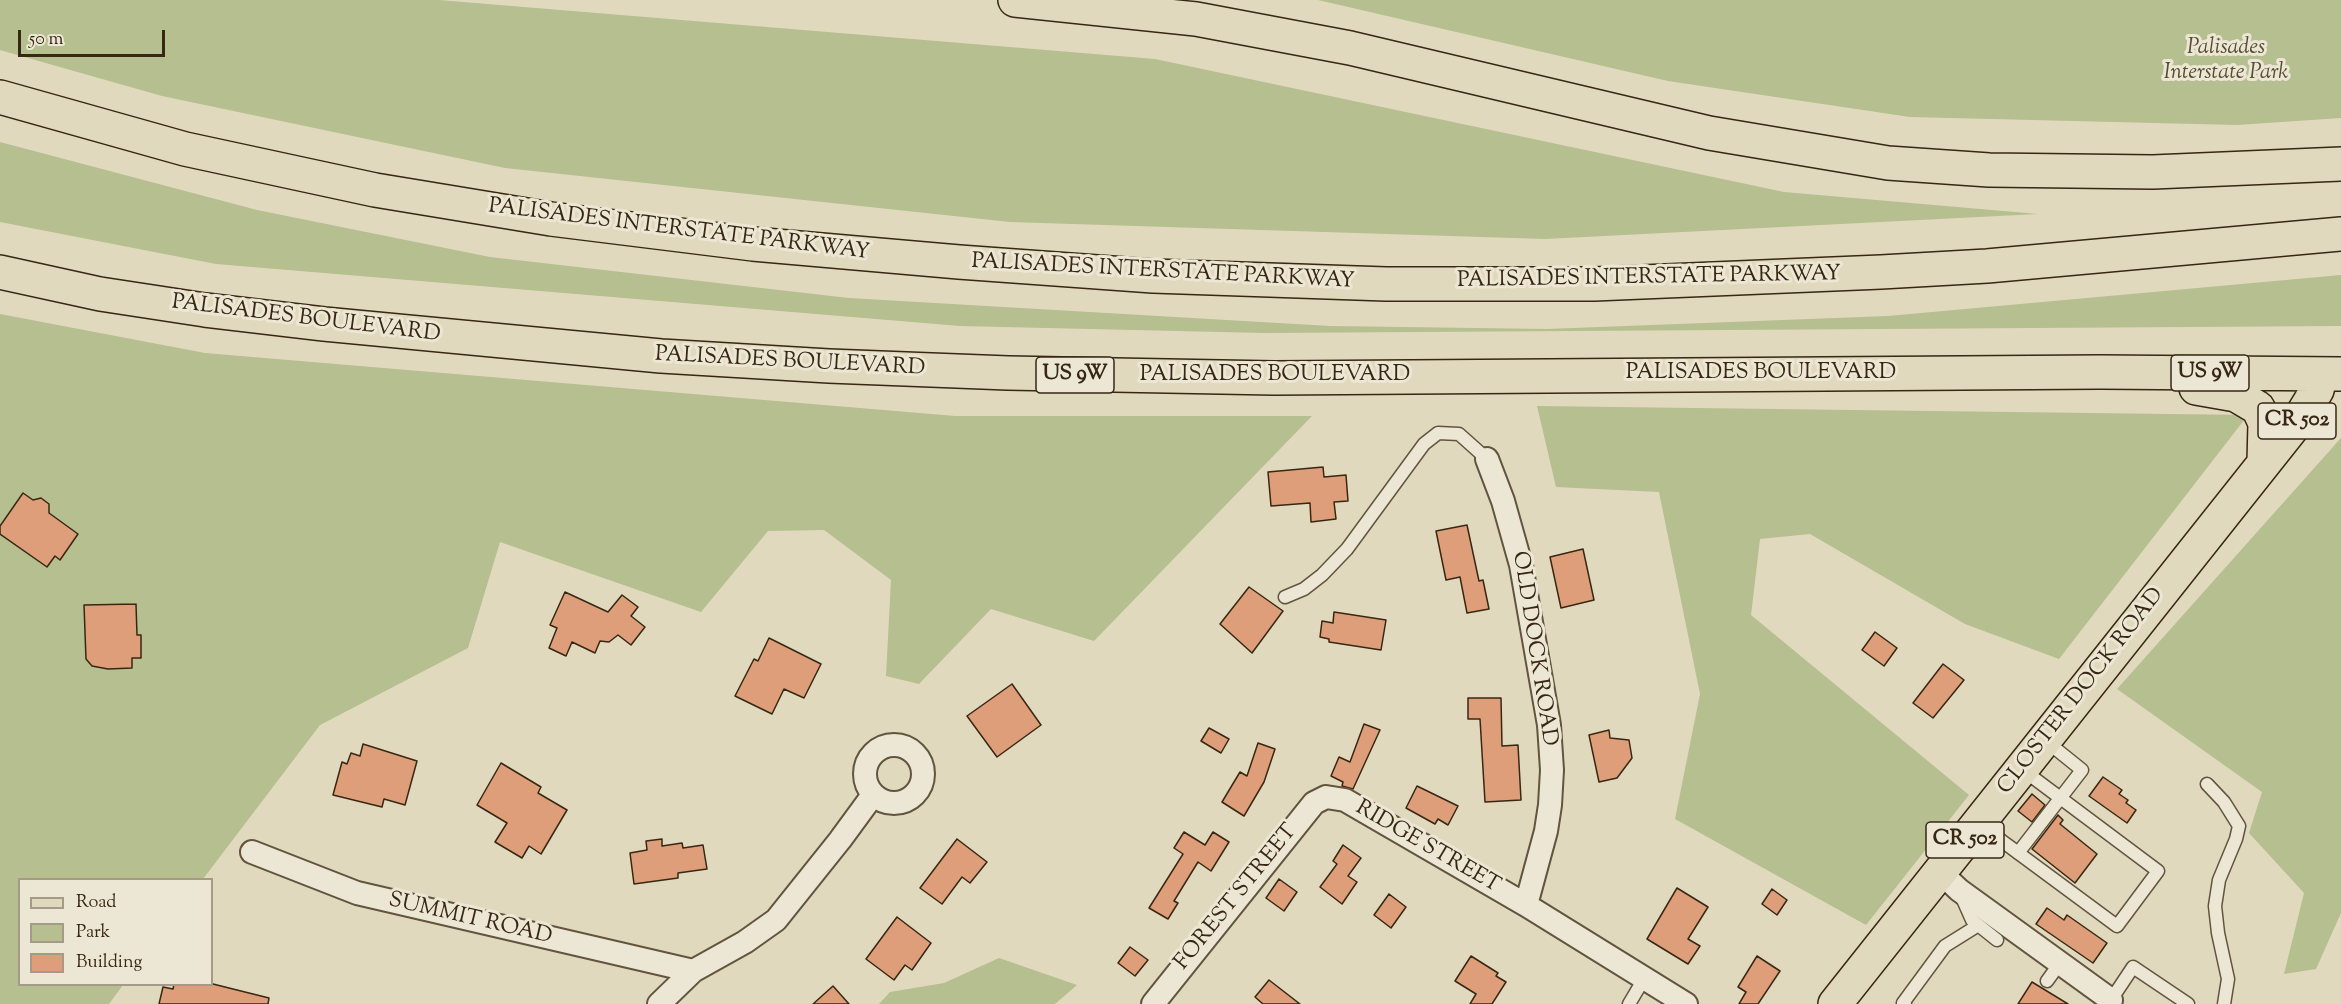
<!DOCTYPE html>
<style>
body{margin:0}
#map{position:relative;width:2341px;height:1004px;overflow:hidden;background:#e1d9bd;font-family:"Sorts Mill Goudy",serif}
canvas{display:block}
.legend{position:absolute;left:18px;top:878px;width:195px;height:108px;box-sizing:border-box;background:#ece6d4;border:2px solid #a49a87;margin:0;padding:8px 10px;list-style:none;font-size:18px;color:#372713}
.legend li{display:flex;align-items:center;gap:12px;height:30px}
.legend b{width:30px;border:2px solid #a49a87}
.scale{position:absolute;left:18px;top:30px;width:147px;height:27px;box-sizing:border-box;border:3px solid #372713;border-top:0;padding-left:8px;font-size:18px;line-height:21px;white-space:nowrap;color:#372713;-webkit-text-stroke:4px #ece6d4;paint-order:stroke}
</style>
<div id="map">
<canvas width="2341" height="1004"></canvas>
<ul class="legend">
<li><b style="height:8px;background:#e1d9bd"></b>Road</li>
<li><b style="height:16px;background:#b5bf8f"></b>Park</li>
<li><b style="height:16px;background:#dd9e79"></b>Building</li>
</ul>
<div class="scale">50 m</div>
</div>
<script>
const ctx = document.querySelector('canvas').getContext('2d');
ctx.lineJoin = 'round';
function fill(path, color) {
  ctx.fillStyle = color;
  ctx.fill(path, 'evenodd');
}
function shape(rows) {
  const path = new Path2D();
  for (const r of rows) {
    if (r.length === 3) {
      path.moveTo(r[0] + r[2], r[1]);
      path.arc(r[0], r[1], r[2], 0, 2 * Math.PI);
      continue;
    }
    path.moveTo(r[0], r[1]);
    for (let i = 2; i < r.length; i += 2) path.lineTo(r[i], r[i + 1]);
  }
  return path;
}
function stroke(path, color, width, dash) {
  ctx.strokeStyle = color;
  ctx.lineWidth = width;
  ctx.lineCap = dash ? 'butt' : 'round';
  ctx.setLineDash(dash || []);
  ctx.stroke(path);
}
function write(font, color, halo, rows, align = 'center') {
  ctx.font = font + ' "Sorts Mill Goudy",serif';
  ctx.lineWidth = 6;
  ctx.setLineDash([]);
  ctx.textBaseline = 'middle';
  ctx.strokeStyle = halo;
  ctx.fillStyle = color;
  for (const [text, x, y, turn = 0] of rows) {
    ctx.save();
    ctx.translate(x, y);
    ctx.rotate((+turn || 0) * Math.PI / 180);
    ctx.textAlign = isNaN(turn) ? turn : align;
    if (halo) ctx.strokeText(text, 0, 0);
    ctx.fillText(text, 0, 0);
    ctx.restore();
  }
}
fill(shape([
 [0,0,439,0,1155,59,1784,192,2038,214,1545,239,1010,222,505,168,162,96,0,50],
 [1318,0,2341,0,2341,118,2237,125,1910,117,1668,81],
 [0,142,257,210,490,257,849,298,1330,326,1547,329,1888,316,2341,275,2341,326,1265,333,960,326,216,264,0,222],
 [0,314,205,353,955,416,1312,416,1094,641,991,609,919,684,886,676,891,580,824,530,768,531,701,612,500,542,468,648,320,725,203,879,20,880,20,984,123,985,109,1004,0,1004],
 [1537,406,2248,415,2059,659,1965,624,1810,534,1760,539,1751,615,1969,795,1866,925,1675,819,1700,694,1659,492,1556,487],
 [2341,438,2341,913,2316,969,2284,974,2304,893,2249,833,2262,792,2117,689],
 [999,958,1077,985,1055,1004,879,1004,890,992,944,983]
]), '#b5bf8f');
const building = shape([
 [1323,467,1324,477,1346,475,1348,501,1334,502,1336,519,1311,522,1310,503,1271,506,1268,472,1323,467],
 [23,493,33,500,41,498,49,504,49,513,78,534,60,560,55,556,47,567,0,534,0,526,23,493],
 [1467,525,1479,581,1483,580,1489,609,1467,613,1460,577,1446,580,1436,531,1467,525],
 [1583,549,1594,600,1561,608,1550,557,1583,549],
 [1249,587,1283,611,1252,653,1220,624,1249,587],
 [565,592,608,612,622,595,638,607,631,616,645,627,631,645,618,635,609,642,600,641,595,653,572,642,566,656,549,648,557,628,550,625,565,592],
 [136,604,137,635,141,635,141,658,132,658,132,668,108,669,92,666,86,659,84,605,136,604],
 [1334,612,1386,620,1381,650,1329,642,1329,639,1320,637,1322,621,1333,623,1334,612],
 [1875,632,1897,648,1884,666,1862,650,1875,632],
 [769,638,821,664,804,698,784,689,772,714,735,696,754,659,758,661,769,638],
 [1943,664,1964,680,1933,718,1913,703,1943,664],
 [1012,684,1041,725,997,757,967,716,1012,684],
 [1468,698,1501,698,1502,746,1518,745,1521,800,1485,802,1480,719,1468,719,1468,698],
 [1364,724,1380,730,1353,789,1342,786,1343,782,1331,776,1339,757,1350,762,1364,724],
 [1209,728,1229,739,1221,753,1201,741,1209,728],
 [1609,730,1610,738,1629,740,1632,758,1617,778,1599,782,1589,735,1609,730],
 [1258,743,1275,749,1264,782,1244,816,1222,802,1240,772,1247,776,1258,743],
 [363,744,417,761,405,805,384,799,382,807,333,795,342,762,347,764,351,753,360,756,363,744],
 [501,763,541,787,538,793,567,810,541,854,529,846,522,858,495,842,507,823,477,805,501,763],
 [2103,777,2122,790,2119,794,2128,800,2126,803,2136,810,2127,823,2089,796,2103,777],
 [1417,786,1458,806,1448,825,1438,819,1435,824,1406,808,1417,786],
 [2032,794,2045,805,2032,822,2018,811,2032,794],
 [2058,815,2063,820,2060,824,2097,854,2075,883,2032,849,2058,815],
 [1184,832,1205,845,1213,832,1229,842,1211,871,1198,862,1174,901,1178,903,1168,919,1149,908,1183,854,1174,848,1184,832],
 [662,839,662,846,682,843,683,848,703,845,707,869,678,873,678,878,634,884,630,853,647,850,646,841,662,839],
 [957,839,987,862,970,883,962,877,942,904,920,888,957,839],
 [1343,845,1361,858,1348,876,1357,882,1342,904,1320,887,1337,864,1333,861,1343,845],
 [1279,879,1297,892,1284,911,1266,898,1279,879],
 [1677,888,1708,907,1688,939,1700,946,1688,964,1647,939,1677,888],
 [1772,889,1787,900,1777,915,1762,904,1772,889],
 [1389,894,1406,907,1391,928,1374,915,1389,894],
 [2047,908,2064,920,2067,915,2107,943,2093,963,2036,924,2047,908],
 [897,917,931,943,912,970,905,965,894,980,866,959,897,917],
 [1130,947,1148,960,1135,976,1118,963,1130,947],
 [1471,956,1498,973,1496,976,1506,982,1492,1004,1470,1004,1476,994,1455,981,1471,956],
 [1757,956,1780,971,1758,1004,1739,1004,1746,992,1738,987,1757,956],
 [1269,980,1300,1004,1263,1004,1255,997,1269,980],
 [2032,982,2068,1004,2018,1004,2032,982],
 [174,984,213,984,269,998,268,1004,159,1004,163,987,173,989,174,984],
 [833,986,849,1004,813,1004,833,986]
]);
fill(building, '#dd9e79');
stroke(building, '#372713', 1.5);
const service = shape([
 [1285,597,1304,589,1322,575,1347,549,1424,444,1438,433,1459,434,1487,459],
 [2207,784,2224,802,2239,826,2236,839,2219,880,2215,906,2218,933,2228,979,2224,1004],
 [1979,824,2117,926,2158,871,2023,770],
 [2018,853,2082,770,2046,741],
 [1960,893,1972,920,1997,940],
 [2047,981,2060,963],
 [1629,1004,1645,977],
 [1905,1004,1903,1003,1945,946,1977,926],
 [2111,1004,2111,1000,2133,967,2188,1004]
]);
const minor = shape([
 [1487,459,1503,501,1521,565,1549,725,1552,770,1550,805,1546,831,1526,905],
 [894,774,29],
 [252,852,357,893,693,971],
 [1940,872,1959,890,2111,1000],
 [659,1004,693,971,745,942,776,920,840,840,873,795],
 [1153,1004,1314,803,1326,797,1345,800,1526,905,1686,1004]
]);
const primary = shape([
 [0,272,100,294,205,310,324,324,661,356,829,366,1008,373,1274,378,2100,372,2341,374],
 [2196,388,2236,395,2258,408,2265,423,2264,462],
 [1835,1004,2300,418,2317,390,2321,375]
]);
const motorway = shape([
 [1015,0,1196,19,1350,48,1709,133,1888,163,1989,170,2153,172,2341,164],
 [0,97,185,149,375,190,551,219,753,244,959,262,1153,276,1386,284,1594,284,1881,272,1987,266,2341,234]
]);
stroke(service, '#62543e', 15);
stroke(minor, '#62543e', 26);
stroke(primary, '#372713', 36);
stroke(motorway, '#372713', 36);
stroke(service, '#ece6d4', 12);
stroke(minor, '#ece6d4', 22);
stroke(primary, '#e1d9bd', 33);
stroke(motorway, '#e1d9bd', 33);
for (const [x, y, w] of [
 [2210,373,78],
 [1075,375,78],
 [2297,421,78],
 [1965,840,78]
]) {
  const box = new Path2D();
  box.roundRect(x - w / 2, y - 18, w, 36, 4.5);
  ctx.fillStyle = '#ece6d4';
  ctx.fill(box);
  stroke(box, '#372713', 1.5);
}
write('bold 21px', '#372713', null, [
 ["US 9W",2210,373],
 ["US 9W",1075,375],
 ["CR 502",2297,421],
 ["CR 502",1965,840]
]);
write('italic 22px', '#564d32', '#ece6d4', [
 ["Palisades",2226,49],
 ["Interstate Park",2226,74]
]);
write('22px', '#372713', '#ece6d4', [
 ["PALISADES INTERSTATE PARKWAY",679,231,7],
 ["PALISADES INTERSTATE PARKWAY",1163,273,3],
 ["PALISADES INTERSTATE PARKWAY",1649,279,-1],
 ["PALISADES BOULEVARD",306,320,7],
 ["PALISADES BOULEVARD",790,363,3],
 ["PALISADES BOULEVARD",1761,374],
 ["PALISADES BOULEVARD",1275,376],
 ["OLD DOCK ROAD",1533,649,81],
 ["CLOSTER DOCK ROAD",2082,692,-52],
 ["RIDGE STREET",1427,848,30],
 ["FOREST STREET",1237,898,-51],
 ["SUMMIT ROAD",470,920,13]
]);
</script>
